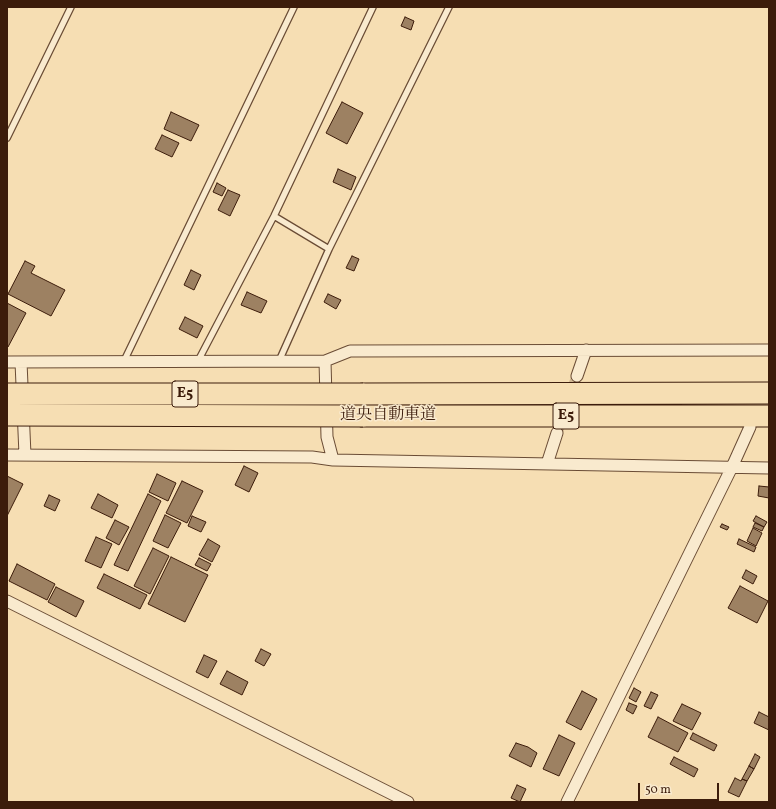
<!DOCTYPE html>
<meta charset="utf-8">
<style>
body{margin:0}
#map{position:relative;width:776px;height:809px;overflow:hidden;background:#f6deb3;font-family:Vollkorn,serif}
canvas{display:block}
.frame{position:absolute;inset:0;border:8px solid #3c1c0b;pointer-events:none}
.scale{position:absolute;left:638px;top:783px;width:81px;height:18px;box-sizing:border-box;border:2px solid #3c1c0b;border-top:0;padding-left:5px;font-size:12px;line-height:14px;white-space:nowrap;color:#3c1c0b;-webkit-text-stroke:3px #f9eace;paint-order:stroke}
</style>
<div id="map">
<canvas width="776" height="809"></canvas>
<div class="frame"></div>
<div class="scale">50 m</div>
</div>
<script>
const ctx = document.querySelector('canvas').getContext('2d');
ctx.lineJoin = 'round';
function fill(path, color) {
  ctx.fillStyle = color;
  ctx.fill(path, 'evenodd');
}
function shape(rows) {
  const path = new Path2D();
  for (const r of rows) {
    path.moveTo(r[0], r[1]);
    for (let i = 2; i < r.length; i += 2) path.lineTo(r[i], r[i + 1]);
  }
  return path;
}
function stroke(path, color, width, dash) {
  ctx.strokeStyle = color;
  ctx.lineWidth = width;
  ctx.lineCap = dash ? 'butt' : 'round';
  ctx.setLineDash(dash || []);
  ctx.stroke(path);
}
function write(font, color, halo, rows, align = 'center') {
  ctx.font = font + ' Vollkorn,"Noto Serif JP",serif';
  ctx.lineWidth = 3;
  ctx.setLineDash([]);
  ctx.textBaseline = 'middle';
  ctx.strokeStyle = halo;
  ctx.fillStyle = color;
  for (const [text, x, y, turn = 0] of rows) {
    ctx.save();
    ctx.translate(x, y);
    ctx.rotate((+turn || 0) * Math.PI / 180);
    ctx.textAlign = isNaN(turn) ? turn : align;
    if (halo) ctx.strokeText(text, 0, 0);
    ctx.fillText(text, 0, 0);
    ctx.restore();
  }
}
const building = shape([
 [405,17,414,21,411,30,401,26,405,17],
 [342,102,363,113,347,144,326,133,342,102],
 [171,112,199,125,191,141,164,129,171,112],
 [162,135,179,143,172,157,155,149,162,135],
 [338,169,356,177,351,190,333,182,338,169],
 [217,183,226,188,222,196,213,192,217,183],
 [228,190,240,195,230,216,218,210,228,190],
 [352,256,359,259,354,271,346,268,352,256],
 [25,261,35,266,31,273,65,290,51,316,8,294,25,261],
 [191,270,201,275,194,290,184,285,191,270],
 [247,292,267,301,261,313,241,305,247,292],
 [328,294,341,300,336,309,324,302,328,294],
 [7,303,26,313,8,347,7,346,7,303],
 [185,317,203,326,197,338,179,329,185,317],
 [244,466,258,473,249,492,235,485,244,466],
 [157,474,176,483,168,501,149,492,157,474],
 [7,476,23,484,7,516,7,476],
 [182,481,203,491,187,523,166,513,182,481],
 [759,486,769,487,769,498,758,496,759,486],
 [98,494,118,505,112,518,91,508,98,494],
 [148,494,161,501,128,571,114,565,148,494],
 [49,495,60,500,55,511,44,506,49,495],
 [165,515,181,523,168,548,153,541,165,515],
 [192,516,206,522,201,532,188,526,192,516],
 [756,516,767,522,764,527,753,521,756,516],
 [115,520,129,527,119,545,106,538,115,520],
 [755,523,764,527,762,531,753,527,755,523],
 [722,524,729,527,727,530,720,527,722,524],
 [753,528,762,533,756,546,747,541,753,528],
 [96,537,112,544,101,568,85,561,96,537],
 [208,539,220,546,212,562,199,555,208,539],
 [739,539,756,547,754,552,737,544,739,539],
 [153,548,169,556,150,594,134,586,153,548],
 [171,557,208,575,185,622,148,604,171,557],
 [199,558,211,564,207,571,195,565,199,558],
 [17,564,55,584,47,600,9,581,17,564],
 [746,570,757,576,753,584,742,578,746,570],
 [104,574,147,595,140,609,97,588,104,574],
 [740,586,768,601,757,623,728,608,740,586],
 [56,587,84,601,76,617,48,602,56,587],
 [261,649,271,654,264,666,255,661,261,649],
 [204,655,217,661,208,678,196,672,204,655],
 [227,671,248,682,242,695,220,684,227,671],
 [634,688,641,692,636,702,629,698,634,688],
 [582,691,597,699,581,730,566,722,582,691],
 [651,692,658,695,651,709,644,706,651,692],
 [629,703,637,706,633,714,626,710,629,703],
 [682,704,701,713,692,730,673,721,682,704],
 [759,712,769,717,769,730,754,723,759,712],
 [658,717,688,733,678,752,648,737,658,717],
 [693,733,717,745,714,751,690,739,693,733],
 [559,735,575,743,559,776,543,769,559,735],
 [516,743,528,747,537,753,531,767,509,756,516,743],
 [755,754,760,757,754,769,749,766,755,754],
 [674,757,698,769,694,777,670,764,674,757],
 [749,766,754,769,747,781,742,779,749,766],
 [735,778,741,781,742,779,747,781,739,797,728,792,735,778],
 [517,785,526,789,520,802,511,798,517,785]
]);
fill(building, '#9d8162');
stroke(building, '#3c1c0b', 1);
stroke(shape([
 [557,433,577,376]
]), '#d1b791', 11, [11, 5.5]);
const service = shape([
 [7,138,71,7],
 [274,216,329,249,279,361],
 [329,249,449,7],
 [124,361,294,7],
 [198,361,274,216,373,7]
]);
const minor = shape([
 [325,361,327,437,333,460],
 [7,362,325,361,350,351,769,350],
 [21,362,25,455],
 [577,376,586,350],
 [7,455,312,457,333,460,769,468],
 [547,464,557,433],
 [7,601,408,802],
 [567,802,732,467,750,427]
]);
const motorway = shape([
 [363,394,769,393],
 [363,416,769,416]
]);
stroke(service, '#6a4c35', 8);
stroke(minor, '#6a4c35', 13);
stroke(motorway, '#3c1c0b', 23);
stroke(service, '#f9eace', 5.5);
stroke(minor, '#f9eace', 11);
stroke(motorway, '#f6deb3', 21);
const motorwayBridge = shape([
 [7,394,363,394],
 [7,415,363,416]
]);
stroke(motorwayBridge, '#3c1c0b', 23, []);
stroke(motorwayBridge, '#f6deb3', 21);
for (const [x, y, w] of [
 [185,394,26],
 [566,416,26]
]) {
  const box = new Path2D();
  box.roundRect(x - w / 2, y - 13, w, 26, 3);
  ctx.fillStyle = '#f9eace';
  ctx.fill(box);
  stroke(box, '#3c1c0b', 1);
}
write('bold 15px', '#3c1c0b', null, [
 ["E5",185,394],
 ["E5",566,416]
]);
write('16px', '#3c1c0b', '#f9eace', [
 ["道央自動車道",388,416]
]);
</script>
